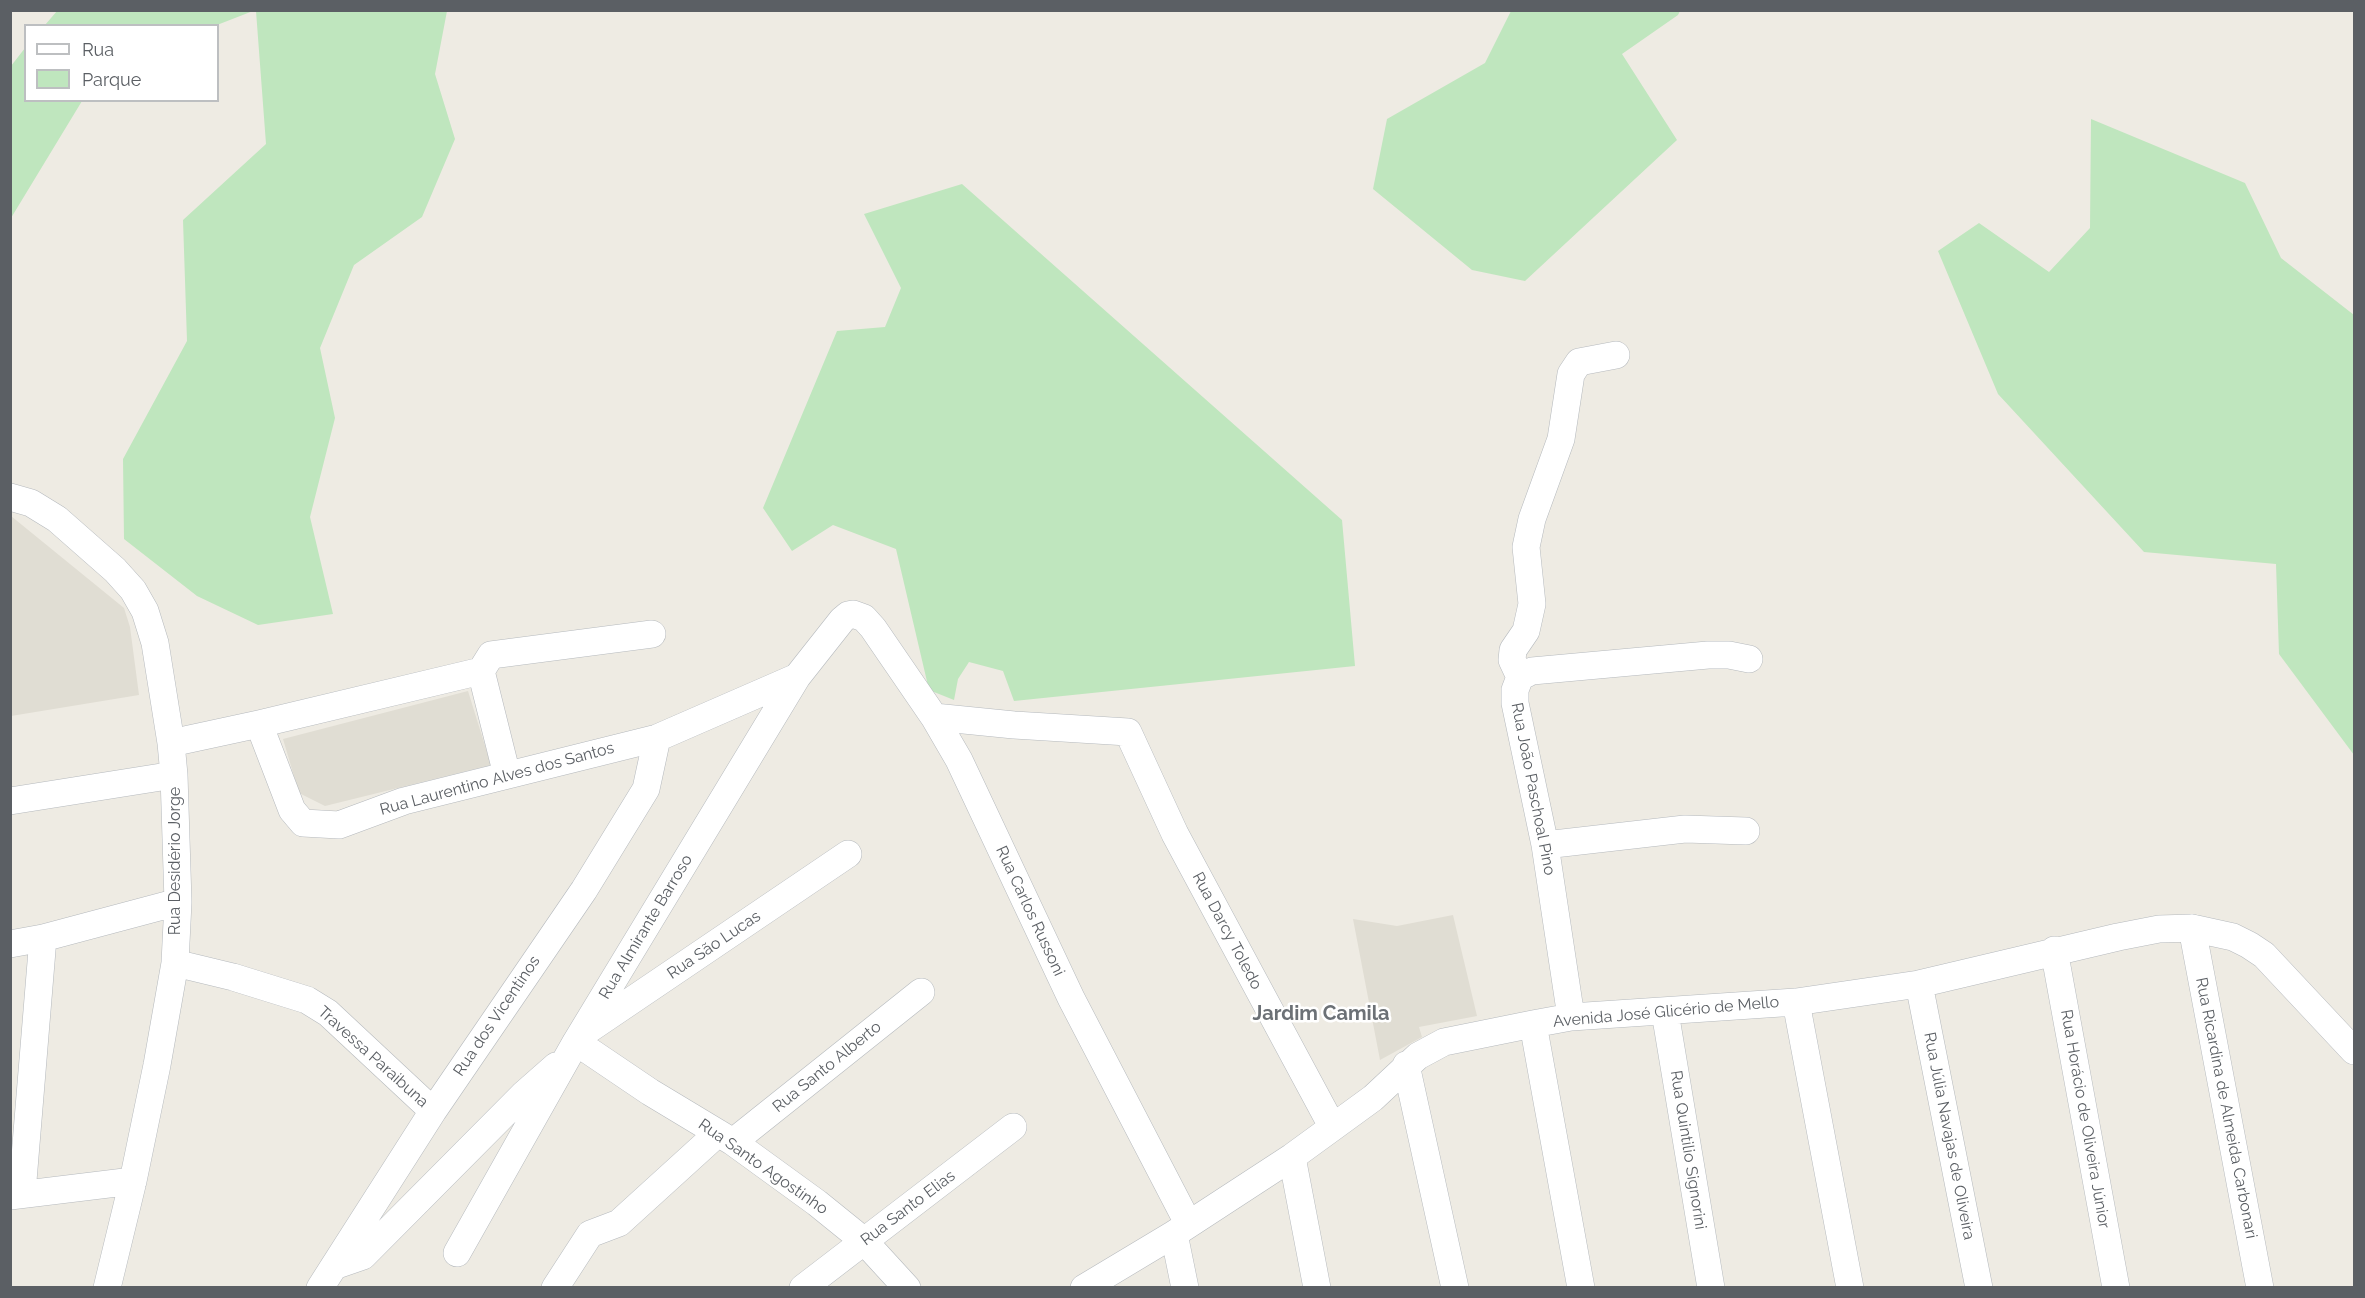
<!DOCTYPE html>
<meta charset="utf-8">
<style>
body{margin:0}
#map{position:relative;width:2365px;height:1298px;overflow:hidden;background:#eeebe3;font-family:Raleway,sans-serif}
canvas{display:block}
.frame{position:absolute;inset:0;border:12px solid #5b5f64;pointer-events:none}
.legend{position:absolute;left:24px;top:24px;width:195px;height:78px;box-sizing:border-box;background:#fff;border:2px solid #bdbfc1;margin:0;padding:8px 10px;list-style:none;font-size:18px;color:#5b5f64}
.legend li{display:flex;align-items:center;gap:12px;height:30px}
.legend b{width:30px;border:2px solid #bdbfc1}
</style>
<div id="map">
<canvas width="2365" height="1298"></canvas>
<div class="frame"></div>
<ul class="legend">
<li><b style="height:8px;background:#fff"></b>Rua</li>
<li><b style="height:16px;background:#bfe6be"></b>Parque</li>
</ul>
</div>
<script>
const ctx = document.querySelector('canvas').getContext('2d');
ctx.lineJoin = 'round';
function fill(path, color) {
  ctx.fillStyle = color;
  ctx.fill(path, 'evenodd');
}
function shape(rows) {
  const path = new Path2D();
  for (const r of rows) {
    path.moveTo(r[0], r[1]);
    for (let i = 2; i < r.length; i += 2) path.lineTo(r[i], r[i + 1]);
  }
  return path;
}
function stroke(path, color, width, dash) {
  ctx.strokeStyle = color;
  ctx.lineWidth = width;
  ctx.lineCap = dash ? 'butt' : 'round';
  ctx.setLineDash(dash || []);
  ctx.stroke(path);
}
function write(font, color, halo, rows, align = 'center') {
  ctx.font = font + ' Raleway,sans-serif';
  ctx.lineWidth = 5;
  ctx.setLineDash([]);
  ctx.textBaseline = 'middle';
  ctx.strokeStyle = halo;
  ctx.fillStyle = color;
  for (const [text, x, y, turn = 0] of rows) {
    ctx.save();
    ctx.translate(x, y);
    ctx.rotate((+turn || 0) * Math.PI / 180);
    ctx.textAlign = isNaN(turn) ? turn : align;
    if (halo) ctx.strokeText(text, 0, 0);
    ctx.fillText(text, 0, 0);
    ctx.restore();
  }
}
fill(shape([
 [11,516,124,608,130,627,139,695,11,716],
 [468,691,491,765,325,806,299,793,283,739],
 [1453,915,1477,1016,1419,1027,1422,1037,1380,1060,1353,919,1397,926]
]), '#e0ddd3');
fill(shape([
 [57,11,57,10,253,11,217,25,45,25],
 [256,11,447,11,435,74,455,139,422,217,354,265,320,348,335,418,310,517,333,614,258,625,197,596,124,539,123,459,187,341,183,220,266,144],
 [1511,11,1680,11,1678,15,1622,54,1677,140,1525,281,1472,270,1373,189,1387,119,1485,63],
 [25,48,26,100,82,101,11,218,11,66],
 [2091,119,2245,183,2281,258,2354,315,2354,755,2279,654,2276,564,2144,552,1998,394,1938,251,1979,223,2049,272,2090,228],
 [962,184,1342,520,1355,666,1014,701,1003,671,969,662,958,679,954,700,929,690,896,549,833,525,792,551,763,508,837,331,885,327,901,288,864,214]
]), '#bfe6be');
const minor = shape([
 [10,497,31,503,57,519,115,570,133,590,145,611,155,643,171,743,174,775,178,902,175,963,157,1065,133,1181,107,1288],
 [481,671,507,775],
 [1520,677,1512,660,1513,650,1526,631,1532,604,1526,547,1532,519,1561,439,1571,374,1579,362,1616,355],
 [1520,677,1515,690,1515,703,1545,845,1571,1017],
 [1520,677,1532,671,1708,655,1729,655,1749,659],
 [934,717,1014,725,1128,732,1175,834,1332,1126],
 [259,724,292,810,303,823,339,825,404,801,657,738,797,677],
 [171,743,259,724,481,671,491,655,652,634],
 [10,801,174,775],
 [1545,845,1685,829,1746,831],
 [2192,928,2260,1288],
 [10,944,43,938,178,902],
 [2054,950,2116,1288],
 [175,963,233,977,307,1000,328,1013,433,1111],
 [1919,984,1979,1288],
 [1796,1002,1850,1288],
 [1665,1012,1711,1288],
 [1533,1024,1581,1288],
 [588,1030,848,854],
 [576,1042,650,1092,733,1142,817,1203,864,1241,907,1288],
 [1406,1065,1455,1288],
 [733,1142,921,992],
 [1292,1157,1317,1288],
 [22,1193,43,938],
 [10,1196,133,1181],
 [1174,1234,1185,1288],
 [457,1253,576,1042,797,677,842,620,848,615,853,614,864,618,873,628,934,717,959,760,1071,998,1188,1223],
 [334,1266,363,1256,523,1095,556,1066],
 [320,1288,433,1111,584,890,646,789,657,738],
 [555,1288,590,1234,619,1223,718,1133],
 [803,1288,1013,1127],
 [1084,1288,1174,1234,1292,1157,1373,1098,1418,1056,1444,1042,1533,1024,1571,1017,1796,1002,1919,984,2118,937,2159,929,2192,928,2233,937,2249,945,2264,955,2354,1051]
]);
stroke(minor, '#b5b9bd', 28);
stroke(minor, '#fff', 27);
write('16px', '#5b5f64', '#fff', [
 ["Rua Laurentino Alves dos Santos",497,779,-15],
 ["Rua João Paschoal Pino",1533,789,79],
 ["Rua Desidério Jorge",175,861,-90],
 ["Rua Carlos Russoni",1030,911,65],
 ["Rua Almirante Barroso",646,927,-59],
 ["Rua Darcy Toledo",1227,931,62],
 ["Rua São Lucas",714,945,-34],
 ["Avenida José Glicério de Mello",1666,1012,-5],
 ["Rua dos Vicentinos",497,1016,-56],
 ["Travessa Paraibuna",373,1057,42],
 ["Rua Santo Alberto",827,1067,-39],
 ["Rua Ricardina de Almeida Carbonari",2226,1108,79],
 ["Rua Horácio de Oliveira Júnior",2085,1119,80],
 ["Rua Júlia Navajas de Oliveira",1949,1136,79],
 ["Rua Quintilio Signorini",1688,1150,81],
 ["Rua Santo Agostinho",763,1167,35],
 ["Rua Santo Elias",908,1208,-37]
]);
write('bold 20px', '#6c7176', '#fff', [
 ["Jardim Camila",1321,1014]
]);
</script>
